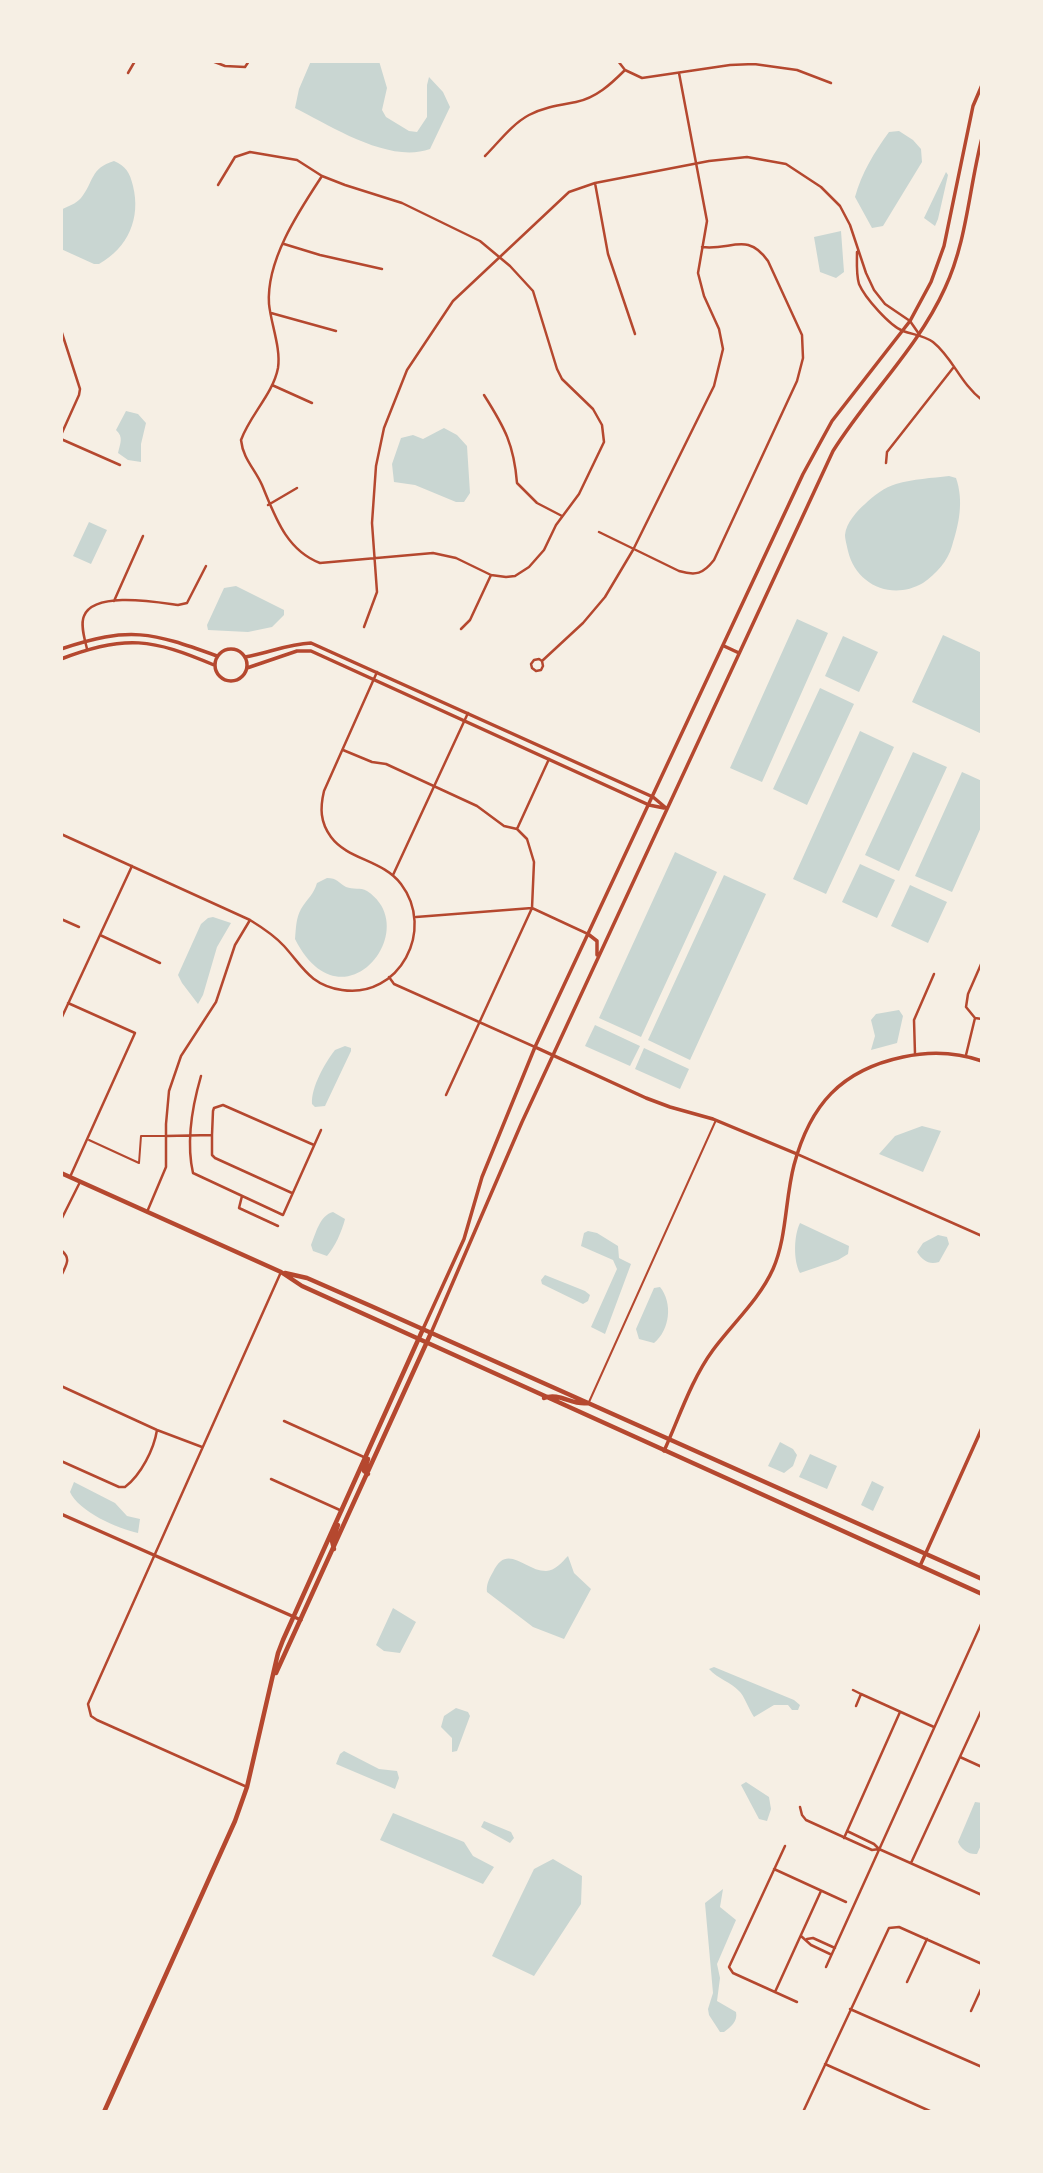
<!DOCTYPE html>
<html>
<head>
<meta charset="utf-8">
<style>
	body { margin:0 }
	#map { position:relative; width:1043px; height:2173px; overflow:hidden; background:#f6efe4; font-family:Mulish,sans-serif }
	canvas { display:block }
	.frame { position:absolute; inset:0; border:63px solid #f6efe4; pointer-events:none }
</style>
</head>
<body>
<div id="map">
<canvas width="1043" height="2173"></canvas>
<div class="frame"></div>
</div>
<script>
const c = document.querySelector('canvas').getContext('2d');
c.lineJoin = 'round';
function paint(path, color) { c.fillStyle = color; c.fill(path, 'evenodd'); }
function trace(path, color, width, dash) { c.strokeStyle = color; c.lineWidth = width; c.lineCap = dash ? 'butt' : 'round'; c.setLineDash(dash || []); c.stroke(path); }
paint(new Path2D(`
	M311 61H379L387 88 382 110 386 117 409 131 417 132 427 117V85L429 77 443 92 450 107 430 149C389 164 331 126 295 108L299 89Z
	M899 131 913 140 921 149 922 162 883 226 872 228 855 197C861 174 875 151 889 132Z
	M114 161C126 166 130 173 133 186 141 218 128 248 99 264H94L61 249V210C68 206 76 204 81 198 94 182 90 168 114 161Z
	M946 172 948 175 938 219 935 226 924 218Z
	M841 231 844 272 836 278 820 272 814 237Z
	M126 411 138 414 146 423 141 444V462L128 460 118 453C120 444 124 437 116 430Z
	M444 428 457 435 467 446 470 493 464 502H456L415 485 394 482 392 464 401 438 413 435 423 439Z
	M949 476 956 478C964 501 959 524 952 546 948 561 936 574 923 583 892 601 856 585 848 551 847 546 845 539 845 535 846 523 857 511 865 504 873 496 885 487 896 484 913 479 932 478 949 476Z
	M89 522 107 530 91 564 73 556Z
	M236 586 284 610V615L272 627 248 632 208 630 207 625 224 588Z
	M797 619 828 633 762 782 730 768Z
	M943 635 982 653V734L912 702Z
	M843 636 878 652 859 692 825 676Z
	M820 688 854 704 807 805 773 789Z
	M860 731 894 747 826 894 793 879Z
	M913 752 947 767 899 871 865 855Z
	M962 772 982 781V825L952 892 915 876Z
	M675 852 717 872 641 1037 599 1018Z
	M860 864 895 880 877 918 842 902Z
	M724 875 766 894 690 1060 648 1040Z
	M327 878C337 878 339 883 346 887 353 890 360 887 367 891 425 929 342 1032 295 939 296 928 296 918 301 909 307 899 314 894 317 883Z
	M910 885 947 902 928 943 891 926Z
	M213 917 231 923 217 947 203 995 198 1004 182 983 178 975 201 924 208 918Z
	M899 1010 903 1016 897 1043 871 1050 875 1036 871 1020 876 1014Z
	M595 1025 640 1046 630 1066 585 1046Z
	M345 1046 351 1048V1051L325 1106 315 1107 312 1104C311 1087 325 1063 335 1050Z
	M644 1048 689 1069 680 1089 635 1069Z
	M922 1126 941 1131 923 1172 879 1154 895 1136Z
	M333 1212 345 1219C342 1231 335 1247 327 1256L313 1251 311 1245C316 1233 320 1215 333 1212Z
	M800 1223 849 1246 848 1254 838 1260 800 1273C793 1260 794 1235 800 1223Z
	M588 1231 597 1233 618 1246 619 1258 631 1264 605 1334 591 1327 617 1269 613 1260 581 1246 584 1233Z
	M938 1235 947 1237 949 1244 939 1262C929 1265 923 1261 917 1252L923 1243Z
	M545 1275 585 1291 590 1295 588 1301 583 1304 542 1284 541 1280Z
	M660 1287C673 1303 670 1330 654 1343L639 1339 636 1329 654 1288Z
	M780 1442 793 1449 797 1455 793 1466 784 1473 768 1466Z
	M810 1454 837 1466 827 1489 799 1477Z
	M872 1481 884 1487 873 1511 861 1505Z
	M74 1482 115 1503 127 1516 140 1519 138 1533C118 1529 78 1511 70 1492Z
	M568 1556 574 1573 591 1589 564 1639 533 1627 487 1592C486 1585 489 1579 493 1572 507 1542 525 1571 546 1571 555 1571 562 1562 568 1556Z
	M393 1608 416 1622 400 1653 384 1651 376 1645Z
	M714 1667 794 1700 800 1705 798 1710H792L788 1705H774L754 1717C749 1710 744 1695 739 1691 731 1682 718 1679 709 1669Z
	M456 1708 468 1712 470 1716 457 1751 452 1752V1738L441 1727 444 1716Z
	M344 1751 379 1769 397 1771 399 1778 395 1789 336 1764 340 1754Z
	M746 1782 769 1797 771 1809 767 1821 759 1819 741 1785Z
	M975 1802 982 1803V1843L977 1854C969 1855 961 1849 958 1842Z
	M393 1813 464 1842 473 1856 494 1867 483 1884 380 1840Z
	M484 1821 511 1832 514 1838 510 1843 481 1827Z
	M553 1859 582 1876 581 1904 534 1976 492 1956 534 1869Z
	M723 1889 720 1907 736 1920 717 1964 720 1978 717 2001 736 2012C738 2021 731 2027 724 2032H720L709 2015 708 2009 713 1993 705 1903Z`), '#c9d6d2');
trace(new Path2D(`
	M89 1140 139 1163 141 1136H165
	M589 1402 716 1120`), '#b5482f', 2);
trace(new Path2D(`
	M212 61 225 66 245 67 249 61
	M618 61 625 70 642 78 730 65 754 64 797 70 831 83
	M128 73 135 61
	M485 156C498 143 512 124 529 115 544 107 560 105 576 102 596 98 611 84 625 70
	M595 183 608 254 635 334
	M218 185 235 157 250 152 297 160 322 176 345 185 402 203 480 241 510 266 533 291 557 369 562 379 593 409 602 425 604 442 579 494 556 525 544 550 529 567 515 576 506 577 491 575 456 558 433 553 320 563C286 550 275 516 262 485 255 469 243 459 241 440 250 415 273 394 278 368 281 348 271 324 269 304 266 260 299 211 322 176
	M284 244 320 255 382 269
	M857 252C857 262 856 274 859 284 865 298 890 326 903 331 914 335 923 335 933 342 953 358 960 383 982 400
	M271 313 336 331
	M61 330 80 389 79 395 61 435
	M272 385 312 403
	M484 395C505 428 514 445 517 483L537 503 562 516
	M61 439 120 465
	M886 463 887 452 953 368
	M268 505 297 488
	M599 532 679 571C696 576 703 574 714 560L797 381 803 358 802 335 768 261C747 231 731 251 702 247
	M114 601 143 536
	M364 627 377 592 372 523 376 466 384 428 407 370 453 301 569 192 595 183 709 161 747 157 786 164 821 187 840 206 850 225 866 273 874 290 885 304 910 321 919 334
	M461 629 470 620 491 575
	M87 649C85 640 80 625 84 616 94 591 156 602 178 605L187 603 206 566
	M542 661 539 659 534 660 531 664 532 668 536 671 541 670 543 666 542 661 583 623 605 597 633 550 714 386 723 349 719 329 704 296 698 273 707 221 679 73
	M343 750 372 762 386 764 477 806 504 826 517 829
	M61 834 250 920C263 928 274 935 284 946 303 967 310 985 342 990 399 999 436 930 401 884 383 860 348 860 331 837 320 822 320 808 324 791L377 672
	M393 875 468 713
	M416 917 532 908 588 934
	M61 919 79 927
	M100 935 160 963
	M982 962 968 994 966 1007 975 1018 982 1019
	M389 977 394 984 535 1047
	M68 1003 135 1033 70 1177
	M61 1019 132 866
	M915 1054 914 1020 934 974
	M966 1055 975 1018
	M201 1076C192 1107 186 1142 193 1173L283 1215 321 1130
	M446 1095 532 908 534 862 527 839 517 829 549 759
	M212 1135 213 1111 214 1108 223 1105 314 1145
	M166 1136 212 1135V1155L215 1158 292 1193
	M797 1154 982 1236
	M242 1196 239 1208 278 1226
	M147 1212 166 1167V1124L169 1091 181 1056 216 1002 235 945 250 920
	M61 1220 80 1182
	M61 1250C72 1259 66 1265 61 1276
	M61 1386 157 1430 202 1447
	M284 1421 366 1458
	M61 1461 119 1487H125C141 1475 154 1449 157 1430
	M271 1479 342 1511
	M853 1690 861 1694
	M856 1706 861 1694 934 1727
	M960 1757 982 1767
	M247 1787 97 1720 91 1716 88 1704 281 1272
	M800 1807 802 1815 806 1820 872 1850 879 1849
	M847 1831 874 1844 879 1849 982 1895
	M844 1838 900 1712
	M785 1846 729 1967 733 1973 797 2002
	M911 1863 982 1709
	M774 1869 846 1902
	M801 1936 811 1945 830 1954
	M807 1939 813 1938 835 1948
	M826 1967 982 1622
	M907 1982 927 1939
	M775 1992 821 1891
	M850 2009 982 2067
	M971 2011 982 1987
	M825 2064 932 2112
	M803 2112 889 1928 899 1927 982 1964`), '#b5482f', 2.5);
trace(new Path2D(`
	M724 646 739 653
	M215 665a16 16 0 1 1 32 0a16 16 0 1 1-32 0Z
	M61 649C130 626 151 632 217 656
	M245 657C269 653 287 644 311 643L653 797 666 808
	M61 659C125 634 153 639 214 665
	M247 668 297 651H311L649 805 664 808
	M588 934 597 941V955
	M535 1047 646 1098 670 1107 713 1119 797 1154
	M423 1329 464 1239 482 1177 535 1047 803 474 832 421 910 321 931 282 944 246 973 106 982 85
	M431 1333 522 1122 833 451C868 395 918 348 945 288 967 241 969 188 982 138
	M664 1451C679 1418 691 1380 713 1350 733 1323 759 1300 773 1269 787 1237 785 1199 794 1165 810 1105 841 1070 903 1057 930 1051 956 1052 982 1061
	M61 1514 301 1620
	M920 1566 982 1428`), '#b5482f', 3.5);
trace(new Path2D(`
	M368 1474 364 1471 368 1459
	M334 1549 332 1541 338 1525
	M276 1673 431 1333
	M104 2112 235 1821 247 1787 278 1653 283 1640 423 1329`), '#b5482f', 4.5);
trace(new Path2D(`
	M61 1173 281 1272 302 1286 982 1594
	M285 1273 307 1278 371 1306 982 1579
	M544 1398C560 1392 572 1406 588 1403`), '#b5482f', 4.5);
</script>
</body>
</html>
